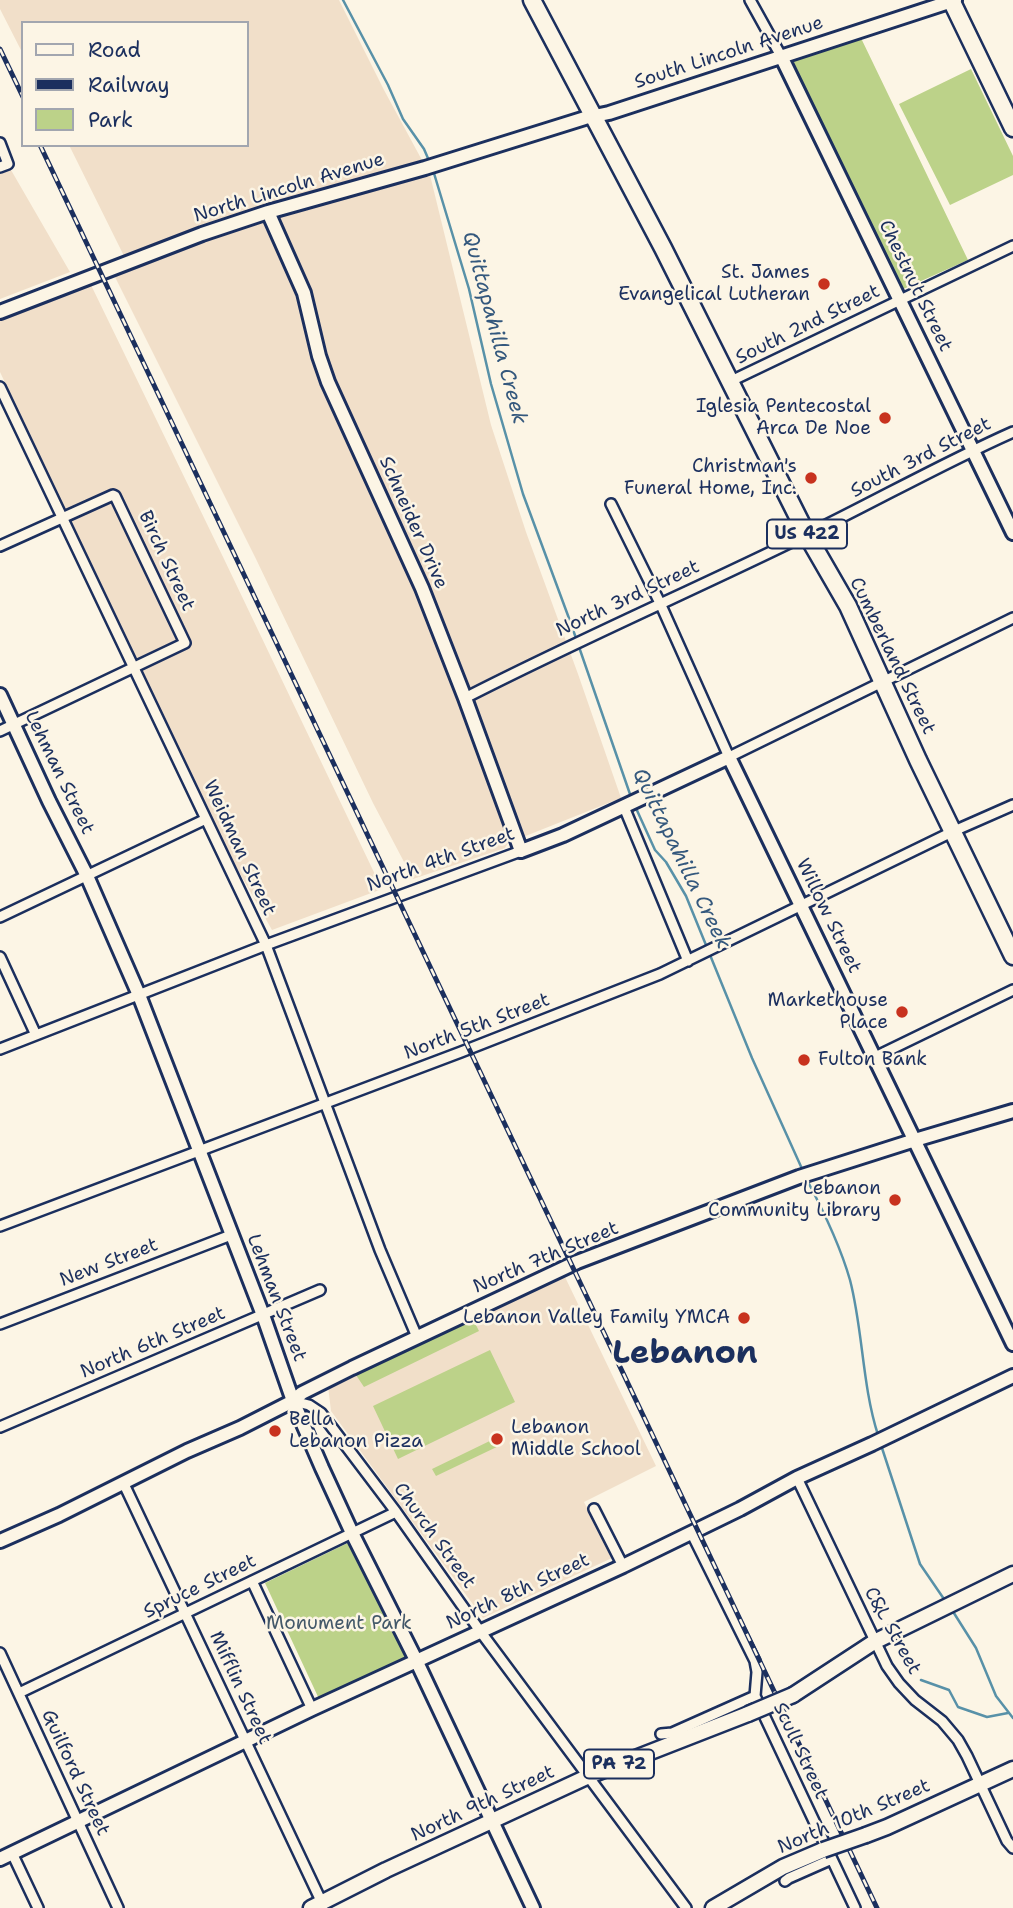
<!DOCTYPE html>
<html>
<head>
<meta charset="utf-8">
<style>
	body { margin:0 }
	#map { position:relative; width:1013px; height:1908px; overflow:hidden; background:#fcf5e5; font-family:"Shantell Sans",sans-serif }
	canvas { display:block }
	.legend { position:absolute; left:21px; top:21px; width:228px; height:126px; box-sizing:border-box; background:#fcf5e5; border:2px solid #a2a6af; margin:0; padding:9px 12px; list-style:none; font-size:21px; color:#1b2f5e }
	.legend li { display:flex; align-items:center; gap:14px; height:35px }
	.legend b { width:35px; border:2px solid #a2a6af }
</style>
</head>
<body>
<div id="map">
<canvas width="1013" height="1908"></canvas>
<ul class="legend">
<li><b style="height:9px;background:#fcf5e5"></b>Road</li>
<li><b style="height:9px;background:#1b2f5e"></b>Railway</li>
<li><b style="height:19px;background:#bcd289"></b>Park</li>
</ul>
</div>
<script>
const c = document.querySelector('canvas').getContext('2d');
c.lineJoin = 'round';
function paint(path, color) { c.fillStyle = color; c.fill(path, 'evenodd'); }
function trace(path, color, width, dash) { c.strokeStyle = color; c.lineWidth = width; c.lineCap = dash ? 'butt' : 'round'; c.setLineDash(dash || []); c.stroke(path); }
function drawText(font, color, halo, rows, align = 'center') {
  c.font = font + ' "Shantell Sans",sans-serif'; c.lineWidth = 5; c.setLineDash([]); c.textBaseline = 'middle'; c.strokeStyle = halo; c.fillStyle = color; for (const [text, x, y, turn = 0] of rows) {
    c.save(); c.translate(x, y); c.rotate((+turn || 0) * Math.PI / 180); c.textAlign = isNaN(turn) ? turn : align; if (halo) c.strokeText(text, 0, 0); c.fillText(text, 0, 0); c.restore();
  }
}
paint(new Path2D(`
	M0 0H339L384 90 430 175 491 425 526 532 578 674 621 798 508 843 505 848 413 879 373 803 256 559 108 263 124 256 69 145H247V23H23V54L0 9Z
	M11 170 70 272 0 299V174Z
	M91 285 224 559 382 889 272 930 226 849 0 372V320Z
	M565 1277 656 1466 584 1502 612 1558 483 1618 331 1411 328 1386Z`), '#f1dfc9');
paint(new Path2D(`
	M860 36 968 260 901 290 792 59Z
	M971 69 1013 156V175L950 205 899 104Z
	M473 1319 479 1331 364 1387 356 1375Z
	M490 1350 515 1402 398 1459 373 1406Z
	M500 1436 503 1444 436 1476 432 1469Z
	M354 1540 412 1658 320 1701 265 1583Z`), '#bcd289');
trace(new Path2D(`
	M343 0 388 85 403 119 424 149 430 163
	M433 170 469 289 491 384 523 494 570 621 631 797
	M635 806 655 850 666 862 686 896 752 1058 803 1171
	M807 1180C824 1212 840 1245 850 1280 863 1330 862 1385 878 1435
	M881 1445 920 1564 946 1602
	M952 1610 976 1648 996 1696 1013 1718
	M921 1680 949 1690 958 1707 987 1717 1008 1713`), '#5891a8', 2.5);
const street = new Path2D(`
	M750 0 781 56
	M0 143 8 164 0 167
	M731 381 1013 246
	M0 387 266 945 380 1250 417 1337
	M611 504 660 603 729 757 1013 618
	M0 546 113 495 115 496 185 643 0 731
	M465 698C578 640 694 590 808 534 876 501 943 463 1013 432
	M624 807 688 961
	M0 917 206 819
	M0 957 36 1035
	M0 1049 266 945 521 851
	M875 1057 1013 990
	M0 1226 461 1052 660 974 954 831 1013 805
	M0 1324 231 1235
	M293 1401 309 1405 321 1413 396 1512 480 1631 686 1908
	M0 1427 320 1290
	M797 1478 887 1666 899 1683 915 1700 942 1721 958 1740 967 1756 1007 1841 1013 1848
	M123 1482 323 1905
	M594 1509 623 1566
	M691 1532 755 1661 757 1672 755 1696 855 1908
	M252 1581 312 1709
	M0 1653 118 1908
	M19 1693 396 1512
	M661 1734 672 1733 755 1696
	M12 1853 38 1908
	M785 1881 789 1878 832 1859`);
const secondary = new Path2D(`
	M781 56 1013 533
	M268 212 304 293 319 356 328 382 422 588 465 698 521 851 563 835 729 757 1013 1344
	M0 312 202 234 268 212 425 168 585 118 609 113 955 0
	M0 695 49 801 87 876 139 995 263 1315 293 1401 322 1468 352 1533 416 1660 533 1908
	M0 1541 59 1515 187 1451 240 1428 293 1401 302 1393 352 1368 577 1262 799 1177 915 1140 1013 1111
	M0 1859 312 1709 623 1566 740 1509 797 1478 872 1444 1013 1376`);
const primary = new Path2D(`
	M793 1695 874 1642 1013 1574
	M866 1835 887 1827 1013 1769
	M311 1908 386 1870 589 1776 748 1714
	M713 1908 783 1867 823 1850`);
const highway = new Path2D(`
	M532 0 663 248 807 535 848 606 918 760 1013 956
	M951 0 1013 128`);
trace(street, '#1b2f5e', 14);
trace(secondary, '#1b2f5e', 18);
trace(primary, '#1b2f5e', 19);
trace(highway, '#1b2f5e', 21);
trace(street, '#fcf5e5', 9);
trace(secondary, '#fcf5e5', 12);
trace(primary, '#fcf5e5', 14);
trace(highway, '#fcf5e5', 16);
const rail = new Path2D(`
	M0 49 23 97
	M40 145 877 1908`);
trace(rail, '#1b2f5e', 5);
trace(rail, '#fcf5e5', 2.5, [8]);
const primaryBridge = new Path2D(`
	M748 1714 793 1695
	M823 1850 866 1835`);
trace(primaryBridge, '#1b2f5e', 19, []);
trace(primaryBridge, '#fcf5e5', 14);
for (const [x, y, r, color] of [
	[824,284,7,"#c8321e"],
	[885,418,7,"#c8321e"],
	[811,478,7,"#c8321e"],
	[902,1012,7,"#c8321e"],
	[804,1060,7,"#c8321e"],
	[895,1200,7,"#c8321e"],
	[744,1318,7,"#c8321e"],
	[275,1431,7,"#c8321e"],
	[497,1439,7,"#c8321e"]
]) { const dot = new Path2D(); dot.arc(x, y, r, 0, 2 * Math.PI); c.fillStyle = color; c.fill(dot); trace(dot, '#fcf5e5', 2.5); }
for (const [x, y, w] of [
	[807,534,80],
	[619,1764,70]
]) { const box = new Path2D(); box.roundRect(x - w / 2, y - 14.5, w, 29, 5); c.fillStyle = '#fcf5e5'; c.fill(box); trace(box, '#1b2f5e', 2); }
drawText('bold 18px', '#1b2f5e', null, [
	["US 422",807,534],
	["PA 72",619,1764]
]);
drawText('19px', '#1b2f5e', '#fcf5e5', [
	["South Lincoln Avenue",729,53,-18],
	["North Lincoln Avenue",289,188,-17],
	["Chestnut Street",915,286,64],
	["South 2nd Street",808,325,-26],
	["South 3rd Street",921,458,-27],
	["Schneider Drive",413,523,66],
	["Birch Street",166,561,65],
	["North 3rd Street",628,599,-25],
	["Cumberland Street",892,656,64],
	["Lehman Street",59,773,64],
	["Weidman Street",239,848,65],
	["North 4th Street",441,860,-20],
	["Willow Street",828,916,64],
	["North 5th Street",477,1027,-21],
	["North 7th Street",546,1258,-23],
	["New Street",109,1263,-21],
	["Lehman Street",276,1298,69],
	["North 6th Street",153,1343,-23],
	["Church Street",434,1536,54],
	["Spruce Street",200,1587,-26],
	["North 8th Street",518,1592,-25],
	["C&L Street",892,1631,61],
	["Mifflin Street",240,1688,65],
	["Scull Street",800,1751,65],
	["Guilford Street",75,1773,65],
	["North 9th Street",483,1804,-25],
	["North 10th Street",854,1817,-23]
]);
drawText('19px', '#1b2f5e', '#fcf5e5', [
	["St. James",810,273],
	["Evangelical Lutheran",810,295],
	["Iglesia Pentecostal",871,407],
	["Arca De Noe",871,429],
	["Christman's",797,467],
	["Funeral Home, Inc.",797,489],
	["Markethouse",888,1001],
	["Place",888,1023],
	["Fulton Bank",818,1060,"left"],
	["Lebanon",881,1189],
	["Community Library",881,1211],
	["Lebanon Valley Family YMCA",730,1318],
	["Bella",289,1420,"left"],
	["Lebanon Pizza",289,1442,"left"],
	["Lebanon",511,1428,"left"],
	["Middle School",511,1450,"left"]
], 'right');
drawText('19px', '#435869', '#fcf5e5', [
	["Monument Park",339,1624]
]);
drawText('italic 21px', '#34587d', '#fcf5e5', [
	["Quittapahilla Creek",494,328,75],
	["Quittapahilla Creek",681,859,64]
]);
drawText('bold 33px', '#1b2f5e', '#fcf5e5', [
	["Lebanon",685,1354]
]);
</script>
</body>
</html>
